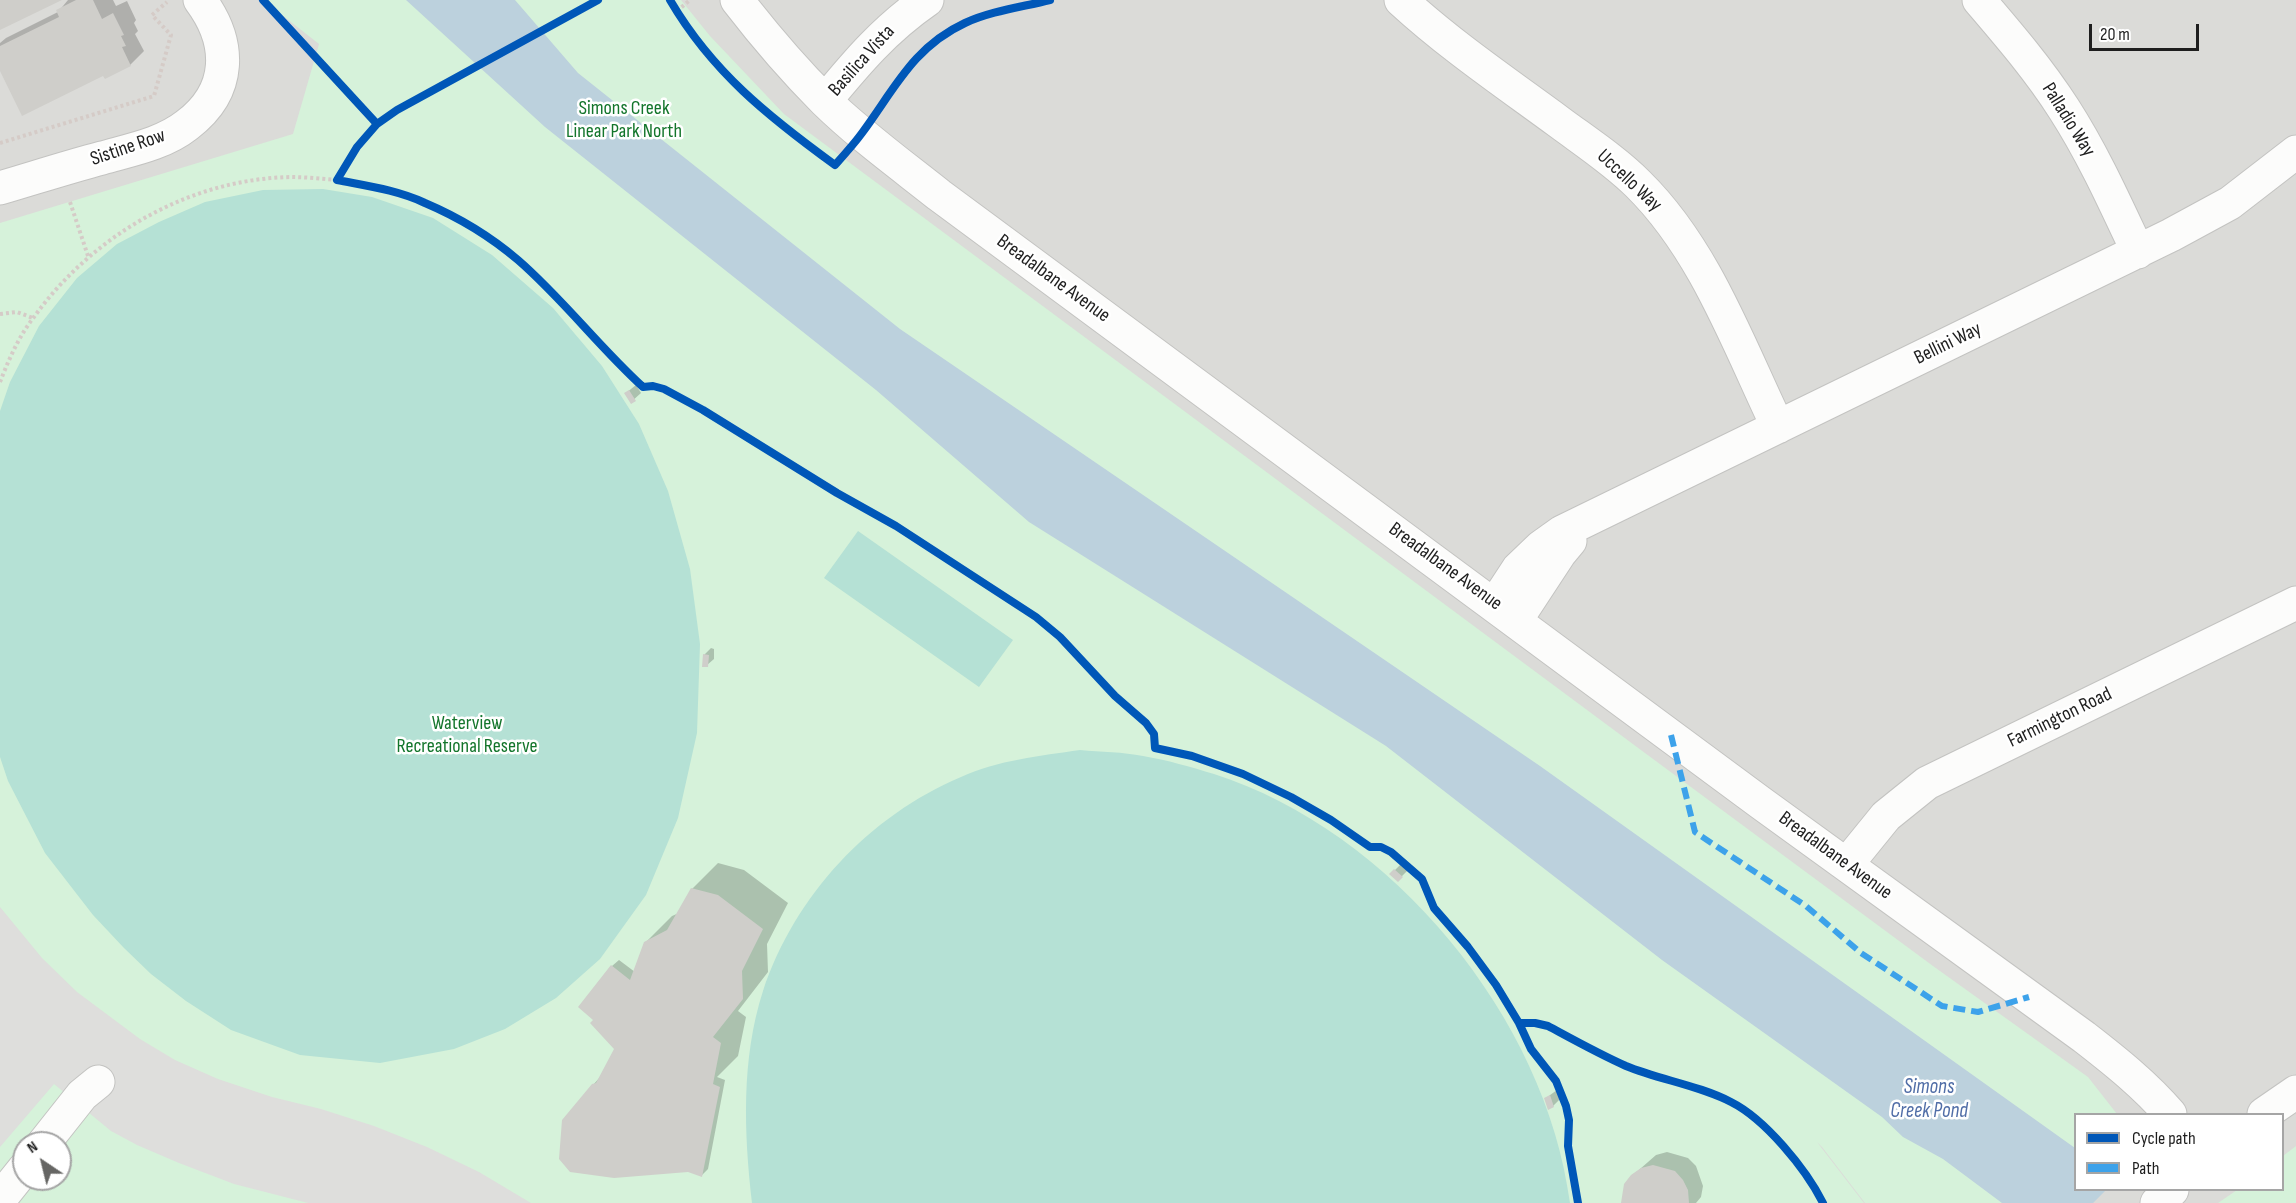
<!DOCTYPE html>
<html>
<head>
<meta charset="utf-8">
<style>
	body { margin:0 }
	#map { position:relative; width:2296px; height:1203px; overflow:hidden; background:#ecece7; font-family:"Sofia Sans Condensed",sans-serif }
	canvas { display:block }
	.legend { position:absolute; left:2074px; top:1113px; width:210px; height:78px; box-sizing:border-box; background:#fff; border:2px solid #a5a5a5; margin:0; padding:8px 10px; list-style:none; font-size:18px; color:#1e1e1e }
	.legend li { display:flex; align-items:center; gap:12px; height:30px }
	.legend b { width:30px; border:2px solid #a5a5a5 }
	.north { position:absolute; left:12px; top:1131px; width:60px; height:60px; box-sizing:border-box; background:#fff; border:2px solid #a5a5a5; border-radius:50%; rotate:325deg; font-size:16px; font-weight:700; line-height:24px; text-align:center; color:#1e1e1e }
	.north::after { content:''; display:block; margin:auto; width:21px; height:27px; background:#666664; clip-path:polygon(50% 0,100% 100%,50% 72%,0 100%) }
	.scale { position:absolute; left:2089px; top:24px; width:110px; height:27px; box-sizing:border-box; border:3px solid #1e1e1e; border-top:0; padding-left:8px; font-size:18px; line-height:21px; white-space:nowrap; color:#1e1e1e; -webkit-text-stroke:4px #fff; paint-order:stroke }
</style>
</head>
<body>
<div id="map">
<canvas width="2296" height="1203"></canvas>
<ul class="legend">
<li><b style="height:8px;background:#0057b8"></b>Cycle path</li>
<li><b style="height:8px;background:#3da2ea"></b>Path</li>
</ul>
<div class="north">N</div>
<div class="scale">20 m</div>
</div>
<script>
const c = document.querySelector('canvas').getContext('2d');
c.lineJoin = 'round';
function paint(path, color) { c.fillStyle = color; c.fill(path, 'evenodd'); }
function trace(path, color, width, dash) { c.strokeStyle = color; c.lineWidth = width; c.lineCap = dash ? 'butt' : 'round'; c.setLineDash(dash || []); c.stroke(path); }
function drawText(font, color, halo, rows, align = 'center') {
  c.font = font + ' "Sofia Sans Condensed",sans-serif'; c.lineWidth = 5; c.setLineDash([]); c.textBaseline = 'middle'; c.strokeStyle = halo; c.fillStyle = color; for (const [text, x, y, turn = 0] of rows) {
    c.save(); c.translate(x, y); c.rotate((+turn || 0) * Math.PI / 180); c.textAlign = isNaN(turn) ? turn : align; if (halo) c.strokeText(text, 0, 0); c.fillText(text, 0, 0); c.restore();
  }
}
paint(new Path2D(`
	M0 0H2296V1203H0ZM2076 1114H2282V1190H2076ZM24 1143H60V1179H24Z`), '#dbdbd8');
paint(new Path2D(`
	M263 0H681L710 36 784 114 1645 753 1933 966 2088 1077 2117 1114H2076V1190L2082 1203H1865L1822 1147 1817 1142 1864 1203H0V223L293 134 319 44ZM24 1143H60V1179H24Z
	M2296 1146V1203H2218L2237 1190H2282L2283 1156Z`), '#d6f2da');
paint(new Path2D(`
	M323 189 372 197 433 218 492 255 553 308 602 366 639 424 668 491 690 569 700 644 697 733 678 818 646 895 600 959 556 998 505 1029 454 1049 380 1063 300 1055 231 1030 186 1001 151 974 124 948 93 915 45 853 8 781 0 757V411L10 382 39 326 77 278 117 244 159 222 205 202 263 190Z
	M858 531 1013 640 979 687 824 578Z
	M1080 750C1101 752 1123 752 1143 756 1167 760 1191 767 1214 774 1392 831 1546 1018 1570 1203H752C744 1133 741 1059 763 991 795 895 869 816 961 777 998 760 1040 756 1080 750Z`), '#b5e1d5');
paint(new Path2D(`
	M0 907 42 958 77 992 140 1039 175 1060 218 1079 272 1097 321 1109 374 1126 427 1147 479 1172 531 1203H308L234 1184 179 1163 137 1145 111 1131 54 1084 0 1147Z`), '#dededc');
paint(new Path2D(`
	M406 0H515L578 73 900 329 1540 766 2075 1148 2076 1190H2106L2093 1203H2002L1943 1159 1903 1137 1882 1117 1662 960 1386 746 1029 522 876 390 545 127Z`), '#bcd1dd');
paint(new Path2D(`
	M68 0H113L116 6 127 1 136 20 134 23 138 31 135 34 144 51 130 65 104 74 0 67V43L6 38 58 12Z
	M636 385 641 393 631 402 626 393Z
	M711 648 714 649V659L707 665 704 655Z
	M718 863 744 870 788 903 767 944 768 972 738 1011 746 1017 738 1056 717 1077 725 1080 708 1169 702 1175 593 1085 602 1075 616 1049 612 966 619 960 635 972 646 942 672 916 679 913 692 889Z
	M1401 864 1408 870 1398 880 1391 874Z
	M1557 1090 1560 1099 1553 1106 1546 1098Z
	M1667 1152 1688 1158 1696 1166 1703 1186 1701 1197 1696 1203H1622L1625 1185 1632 1176 1656 1155Z`), '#0003');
paint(new Path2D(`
	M0 0H62L0 30Z
	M76 0H93L102 19 113 13 124 35 121 36 126 46 122 47 131 66 105 79 103 76 22 116 0 71V46L59 17 56 10Z
	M629 390 636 401 631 404 624 393Z
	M703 654 709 655 708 667H702Z
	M1394 869 1403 877 1398 882 1389 874Z
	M691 888 718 895 763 929 742 971 743 999 713 1037 721 1043 713 1084 720 1087 702 1177 688 1172 614 1178 570 1172 559 1159 562 1120 592 1084 596 1083 614 1049 590 1023 593 1020 578 1007 611 965 630 980 644 942 667 930Z
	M1550 1095 1554 1107 1548 1110 1544 1098Z
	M1653 1165 1675 1171 1683 1180 1688 1190 1689 1203H1621L1624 1184 1631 1175 1641 1168Z`), '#cfceca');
const minor = new Path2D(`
	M737 0C764 35 794 70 825 101 860 135 900 164 939 195L1761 803 2084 1037C2115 1061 2145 1085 2170 1114
	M1401 0C1450 45 1506 83 1559 122 1586 142 1615 161 1638 184 1705 250 1738 344 1778 427
	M1979 0C2009 35 2039 70 2064 109 2093 154 2115 203 2138 252
	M825 101C857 62 885 29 927 0
	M0 188C34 178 68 167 102 158 130 150 163 144 187 125 232 91 232 43 200 0
	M1495 604 1518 569 1541 547 1562 532 2171 235 2230 203 2296 152
	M1516 620 1560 553 1570 541
	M1847 864 1886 816 1927 783 2296 603
	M2264 1114 2296 1092
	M44 1143 82 1095 98 1082
	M0 1199 24 1169
	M2157 1203 2172 1190`);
trace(minor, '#c3c3c1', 35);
trace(new Path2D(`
	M677 11 690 0
	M0 143 154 96 171 35 152 15 167 2
	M70 202 88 256
	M0 314 17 312 33 318
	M0 382C9 359 19 336 34 317 93 235 189 179 291 177 306 177 322 179 337 180`), '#d5cbc7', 4, [3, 3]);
trace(minor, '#fcfcfb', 33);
trace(new Path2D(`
	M1671 735 1695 832 1806 906 1861 953 1942 1006 1978 1012 2029 997`), '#3da2ea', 6, [12, 6]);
trace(new Path2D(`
	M263 0 377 124 357 147 337 180C367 186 397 190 425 203 458 217 491 237 518 260 563 299 599 347 643 387L653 386 664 389 703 410 837 493 896 526 1036 617 1060 637 1115 696 1146 723 1154 734 1155 748 1192 756 1243 774 1291 797 1331 820 1370 847H1381L1391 852 1422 879 1434 908 1468 947 1496 985 1519 1023H1535L1548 1026C1574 1040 1599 1054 1626 1066 1660 1080 1698 1085 1731 1102 1765 1119 1806 1169 1823 1203
	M670 0C712 72 769 117 835 165 844 155 854 144 862 133 894 90 913 47 965 23 991 11 1022 7 1050 0
	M377 124 397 110 598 0
	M1519 1023 1531 1049 1556 1081 1566 1106 1569 1120 1568 1146 1578 1203`), '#0057b8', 8);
drawText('20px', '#1e1e1e', '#fff', [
	["Basilica Vista",862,61,-48],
	["Palladio Way",2068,120,58],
	["Sistine Row",128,148,-19],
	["Uccello Way",1629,181,43],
	["Breadalbane Avenue",1053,279,36],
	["Bellini Way",1948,344,-26],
	["Breadalbane Avenue",1445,567,36],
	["Farmington Road",2060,718,-26],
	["Breadalbane Avenue",1835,856,36]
]);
drawText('20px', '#13752b', '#fff', [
	["Simons Creek",624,109],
	["Linear Park North",624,132],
	["Waterview",467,724],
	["Recreational Reserve",467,747]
]);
drawText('italic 21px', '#516ea7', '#fff', [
	["Simons",1929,1088],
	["Creek Pond",1929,1112]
]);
</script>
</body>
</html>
